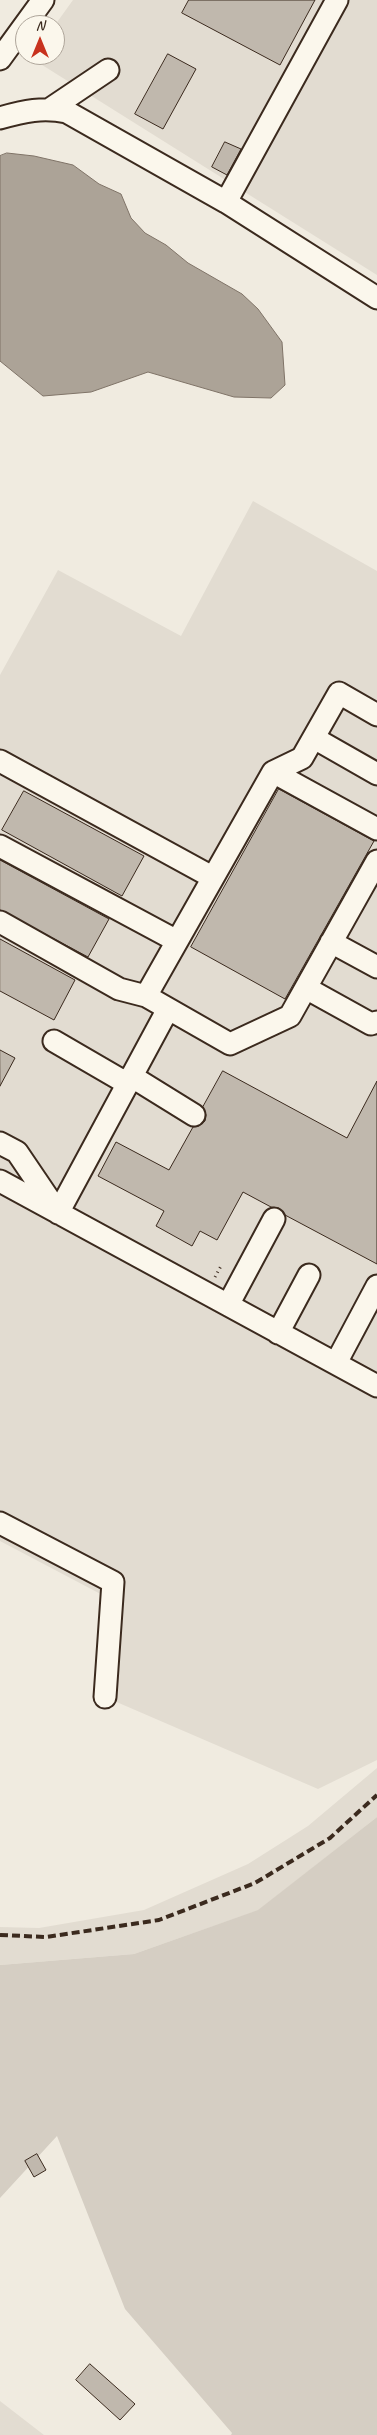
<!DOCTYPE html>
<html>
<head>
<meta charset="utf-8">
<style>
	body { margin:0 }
	#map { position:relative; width:377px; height:2435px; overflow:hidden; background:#f0ebe0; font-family:Caveat,sans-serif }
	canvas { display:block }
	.north { position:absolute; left:15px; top:15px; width:50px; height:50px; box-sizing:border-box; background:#fbf7ec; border:1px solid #aea59a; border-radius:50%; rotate:0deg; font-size:14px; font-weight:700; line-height:20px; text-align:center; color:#3b2a1e }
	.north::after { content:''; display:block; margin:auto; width:18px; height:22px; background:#c8321e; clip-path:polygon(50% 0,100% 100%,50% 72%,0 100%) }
</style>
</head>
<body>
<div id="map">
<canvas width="377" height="2435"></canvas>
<div class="north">N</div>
</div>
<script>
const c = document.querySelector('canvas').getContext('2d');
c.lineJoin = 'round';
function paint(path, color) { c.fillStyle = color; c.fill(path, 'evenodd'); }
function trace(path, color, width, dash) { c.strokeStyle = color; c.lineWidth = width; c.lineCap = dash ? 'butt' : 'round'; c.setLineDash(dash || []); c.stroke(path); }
paint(new Path2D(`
	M73 0H377V275L31 58 33 55H55V25Z
	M253 501 377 571V1760L318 1789 105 1697 112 1600 0 1541V675L58 570 181 636Z
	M377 1768V1817L259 1910 134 1954 0 1965V1927L39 1928 144 1910 248 1864 308 1826Z
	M0 2401 44 2435H0Z`), '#e2dcd1');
paint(new Path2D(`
	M377 1817V2435H231L232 2433 125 2309 57 2136 0 2198V1965L134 1954 258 1910Z`), '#d5cec3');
const water = new Path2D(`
	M7 153 34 156 73 165 99 184 121 194 131 218 145 233 166 245 188 263 242 294 258 309 282 342 285 385 271 398 234 397 148 372 91 392 43 396 0 361V156Z`);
paint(water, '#aca397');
trace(water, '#7f7367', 1);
const building = new Path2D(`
	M189 0H315L280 65 182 13Z
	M168 54 196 69 163 129 135 114Z
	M225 142 241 149 227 175 212 167Z
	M279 789 374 841 285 999 191 947Z
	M24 791 144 856 122 896 2 830Z
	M0 860 109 919 88 957 0 910Z
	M0 939 75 980 54 1020 0 991Z
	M0 1050 15 1058 0 1086Z
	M223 1071 347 1138 377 1081V1264L285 1215 279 1208 271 1207 243 1192 217 1240 200 1231 192 1246 156 1226 164 1211 98 1176 116 1142 169 1170 193 1127 199 1126 205 1121 206 1115 203 1107Z
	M37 2154 46 2170 34 2177 25 2161Z
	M90 2364 135 2404 120 2420 76 2380Z`);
paint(building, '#c0b8ad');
trace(building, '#3b2a1e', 1);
const minor = new Path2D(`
	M0 59 43 0
	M50 109 108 70
	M0 118C24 111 43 107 67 112L226 202 377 298
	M226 202 337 0
	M314 738 377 774
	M0 761 212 877
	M273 772 302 758 339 693 377 715
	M377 829 273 772 146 996 230 1044 290 1016 377 861
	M0 846 177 941
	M0 922 119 989 146 996
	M331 942 377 967
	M306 988 371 1024 377 1022
	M54 1041 128 1084
	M131 1076 194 1115
	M0 1143 17 1152 57 1211
	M0 1181 377 1386
	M58 1213 168 1009
	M228 1305 274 1219
	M278 1333 309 1275
	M336 1363 377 1286
	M0 1523 113 1582 105 1697`);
trace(minor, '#3b2a1e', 25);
trace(new Path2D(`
	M215 1277 221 1266`), '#3b2a1e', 3, [1, 4]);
trace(minor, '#fbf7ec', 21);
trace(new Path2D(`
	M0 1935 46 1937 159 1920 255 1883 330 1838 377 1795`), '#3b2a1e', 4, [8, 4]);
</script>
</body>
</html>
